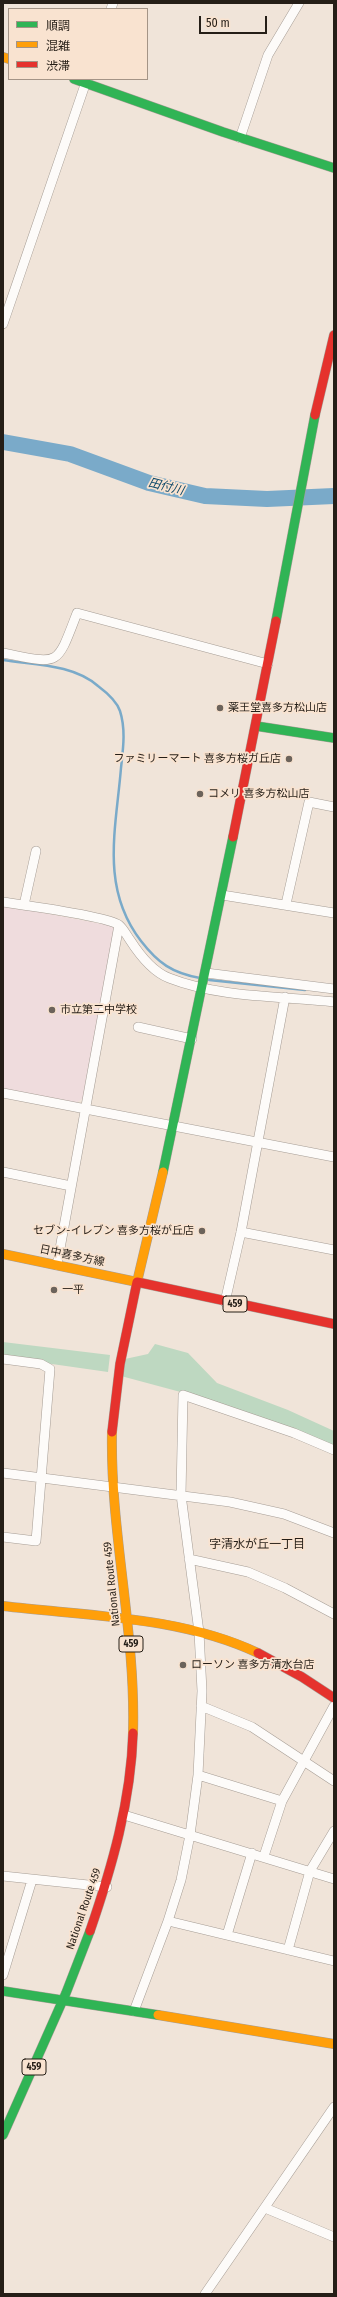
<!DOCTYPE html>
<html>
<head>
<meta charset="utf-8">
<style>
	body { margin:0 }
	#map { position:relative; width:337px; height:2297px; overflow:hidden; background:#f0e4d9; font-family:"Fira Sans Condensed","Noto Sans JP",sans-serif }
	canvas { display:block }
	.frame { position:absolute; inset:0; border:4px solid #251e17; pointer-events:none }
	.legend { position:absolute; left:8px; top:8px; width:140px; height:72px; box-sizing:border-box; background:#f9e3d0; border:1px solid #a49486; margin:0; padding:5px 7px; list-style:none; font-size:12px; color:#251e17 }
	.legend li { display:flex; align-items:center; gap:8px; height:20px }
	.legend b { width:20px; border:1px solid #a49486 }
	.scale { position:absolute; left:199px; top:16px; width:68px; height:18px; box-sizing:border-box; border:2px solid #251e17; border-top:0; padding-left:5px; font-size:12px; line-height:14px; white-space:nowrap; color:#251e17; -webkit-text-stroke:3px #f9e3d0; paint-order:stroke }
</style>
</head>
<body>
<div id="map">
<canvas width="337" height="2297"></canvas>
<div class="frame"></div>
<ul class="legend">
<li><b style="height:5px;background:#30b455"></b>順調</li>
<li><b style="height:5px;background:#ff9f0a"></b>混雑</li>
<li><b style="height:5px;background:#e5322d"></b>渋滞</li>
</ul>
<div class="scale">50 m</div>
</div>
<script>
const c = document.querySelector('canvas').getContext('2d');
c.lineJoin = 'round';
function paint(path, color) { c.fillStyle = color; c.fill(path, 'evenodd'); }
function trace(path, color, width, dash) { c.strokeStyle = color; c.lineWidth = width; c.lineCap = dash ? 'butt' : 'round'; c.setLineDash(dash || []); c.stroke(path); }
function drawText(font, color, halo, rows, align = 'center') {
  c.font = font + ' "Fira Sans Condensed","Noto Sans JP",sans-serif'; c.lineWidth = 3.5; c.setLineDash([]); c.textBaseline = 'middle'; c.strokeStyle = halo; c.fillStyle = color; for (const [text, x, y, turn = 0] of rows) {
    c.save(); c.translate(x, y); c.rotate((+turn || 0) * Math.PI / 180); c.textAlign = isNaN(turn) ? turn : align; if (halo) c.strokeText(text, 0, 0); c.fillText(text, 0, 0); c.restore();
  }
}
paint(new Path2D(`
	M3 905 112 926 116 932 85 1097 76 1103 3 1089Z`), '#efdcdd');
paint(new Path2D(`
	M3 1342 110 1355 108 1372 3 1357Z
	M155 1344 188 1353 217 1383 288 1410 334 1431V1448L214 1401 121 1376 125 1359 148 1354Z`), '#bed8c1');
trace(new Path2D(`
	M3 660C34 665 73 664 98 686 106 692 117 702 120 711 126 730 123 749 121 768 116 829 100 888 141 941 158 963 172 973 200 978
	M209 980 305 990`), '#7aaac9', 2.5);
trace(new Path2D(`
	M3 442 70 454 149 483 205 496 267 499 334 496`), '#7aaac9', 16);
const street = new Path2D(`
	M111 9 113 3
	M240 138 268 55 299 3
	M3 324 87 79
	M3 653C60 664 56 668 77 613L268 664
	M222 895 334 913
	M3 902C23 905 107 916 119 925 123 928 127 936 130 940 139 954 153 972 169 978 220 998 280 996 334 1002
	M286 904 309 802 334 807
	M24 905 36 851
	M206 973 334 989
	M138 1027 192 1039
	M3 1093 334 1157
	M3 1172 71 1186
	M241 1232 334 1250
	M57 1265 119 925
	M225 1302 241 1232 285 997
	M3 1359 41 1364 50 1369 36 1541 3 1537
	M3 1473 230 1502 284 1514 334 1533
	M189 1559 248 1572 285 1588 334 1614
	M201 1706 252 1727 334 1781
	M198 1775 282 1801 334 1706
	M124 1815 334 1879
	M264 1856 282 1801
	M3 1876 107 1887
	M168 1921 334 1961
	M227 1935 252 1853
	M288 1950 310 1871 334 1831
	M3 1975 32 1880
	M134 2011 168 1921 181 1880 190 1835 198 1775 202 1691 199 1632 181 1495 183 1395 294 1433 334 1450
	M265 2208 334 2237
	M205 2294 334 2107`);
const fast = new Path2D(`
	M74 79 223 132 334 168
	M276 621 315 415
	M256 726 334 738
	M163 1172 233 837
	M3 1991 158 2015
	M3 2135 66 1993 90 1931`);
const slow = new Path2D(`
	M3 57 9 59
	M3 1254 137 1282 163 1172
	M112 1432C110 1533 136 1632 133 1733
	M3 1606C87 1616 180 1616 258 1653
	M158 2015 334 2044`);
const jam = new Path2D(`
	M315 415 334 335
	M233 837 276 621
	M112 1432 120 1364 137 1282 334 1324
	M258 1653 302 1677 334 1698
	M90 1931C112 1867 131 1801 133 1733`);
trace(street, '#a69d95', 10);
trace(fast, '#a69d95', 10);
trace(slow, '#a69d95', 10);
trace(jam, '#a69d95', 10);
trace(street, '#fdfbf9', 9);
trace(fast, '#30b455', 9);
trace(slow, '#ff9f0a', 9);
trace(jam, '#e5322d', 9);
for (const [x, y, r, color] of [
	[220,708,4,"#6c635b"],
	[289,759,4,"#6c635b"],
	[200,794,4,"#6c635b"],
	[52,1010,4,"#6c635b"],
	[202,1231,4,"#6c635b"],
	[54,1290,4,"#6c635b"],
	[183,1665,4,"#6c635b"]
]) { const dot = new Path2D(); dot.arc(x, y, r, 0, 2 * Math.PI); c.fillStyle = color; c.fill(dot); trace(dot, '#f9e3d0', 1.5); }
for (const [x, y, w] of [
	[235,1304,24],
	[131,1644,24],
	[34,2067,24]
]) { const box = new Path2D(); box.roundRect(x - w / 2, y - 8, w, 16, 3); c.fillStyle = '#f9e3d0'; c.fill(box); trace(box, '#251e17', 1); }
drawText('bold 10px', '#251e17', null, [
	["459",235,1304],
	["459",131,1644],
	["459",34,2067]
]);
drawText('11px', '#251e17', '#f9e3d0', [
	["薬王堂喜多方松山店",228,708],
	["ファミリーマート 喜多方桜ガ丘店",281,759,"right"],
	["コメリ 喜多方松山店",208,794],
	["市立第二中学校",60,1010],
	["セブン-イレブン 喜多方桜が丘店",194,1231,"right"],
	["一平",62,1290],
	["ローソン 喜多方清水台店",191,1665]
], 'left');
drawText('11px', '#251e17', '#f9e3d0', [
	["日中喜多方線",72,1256,12],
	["National Route 459",112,1584,-96],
	["National Route 459",84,1909,-71]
]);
drawText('italic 12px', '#094668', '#f9e3d0', [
	["田付川",166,487,14]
]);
drawText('12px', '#251e17', '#f9e3d0', [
	["字清水が丘一丁目",257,1545]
]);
</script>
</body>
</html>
